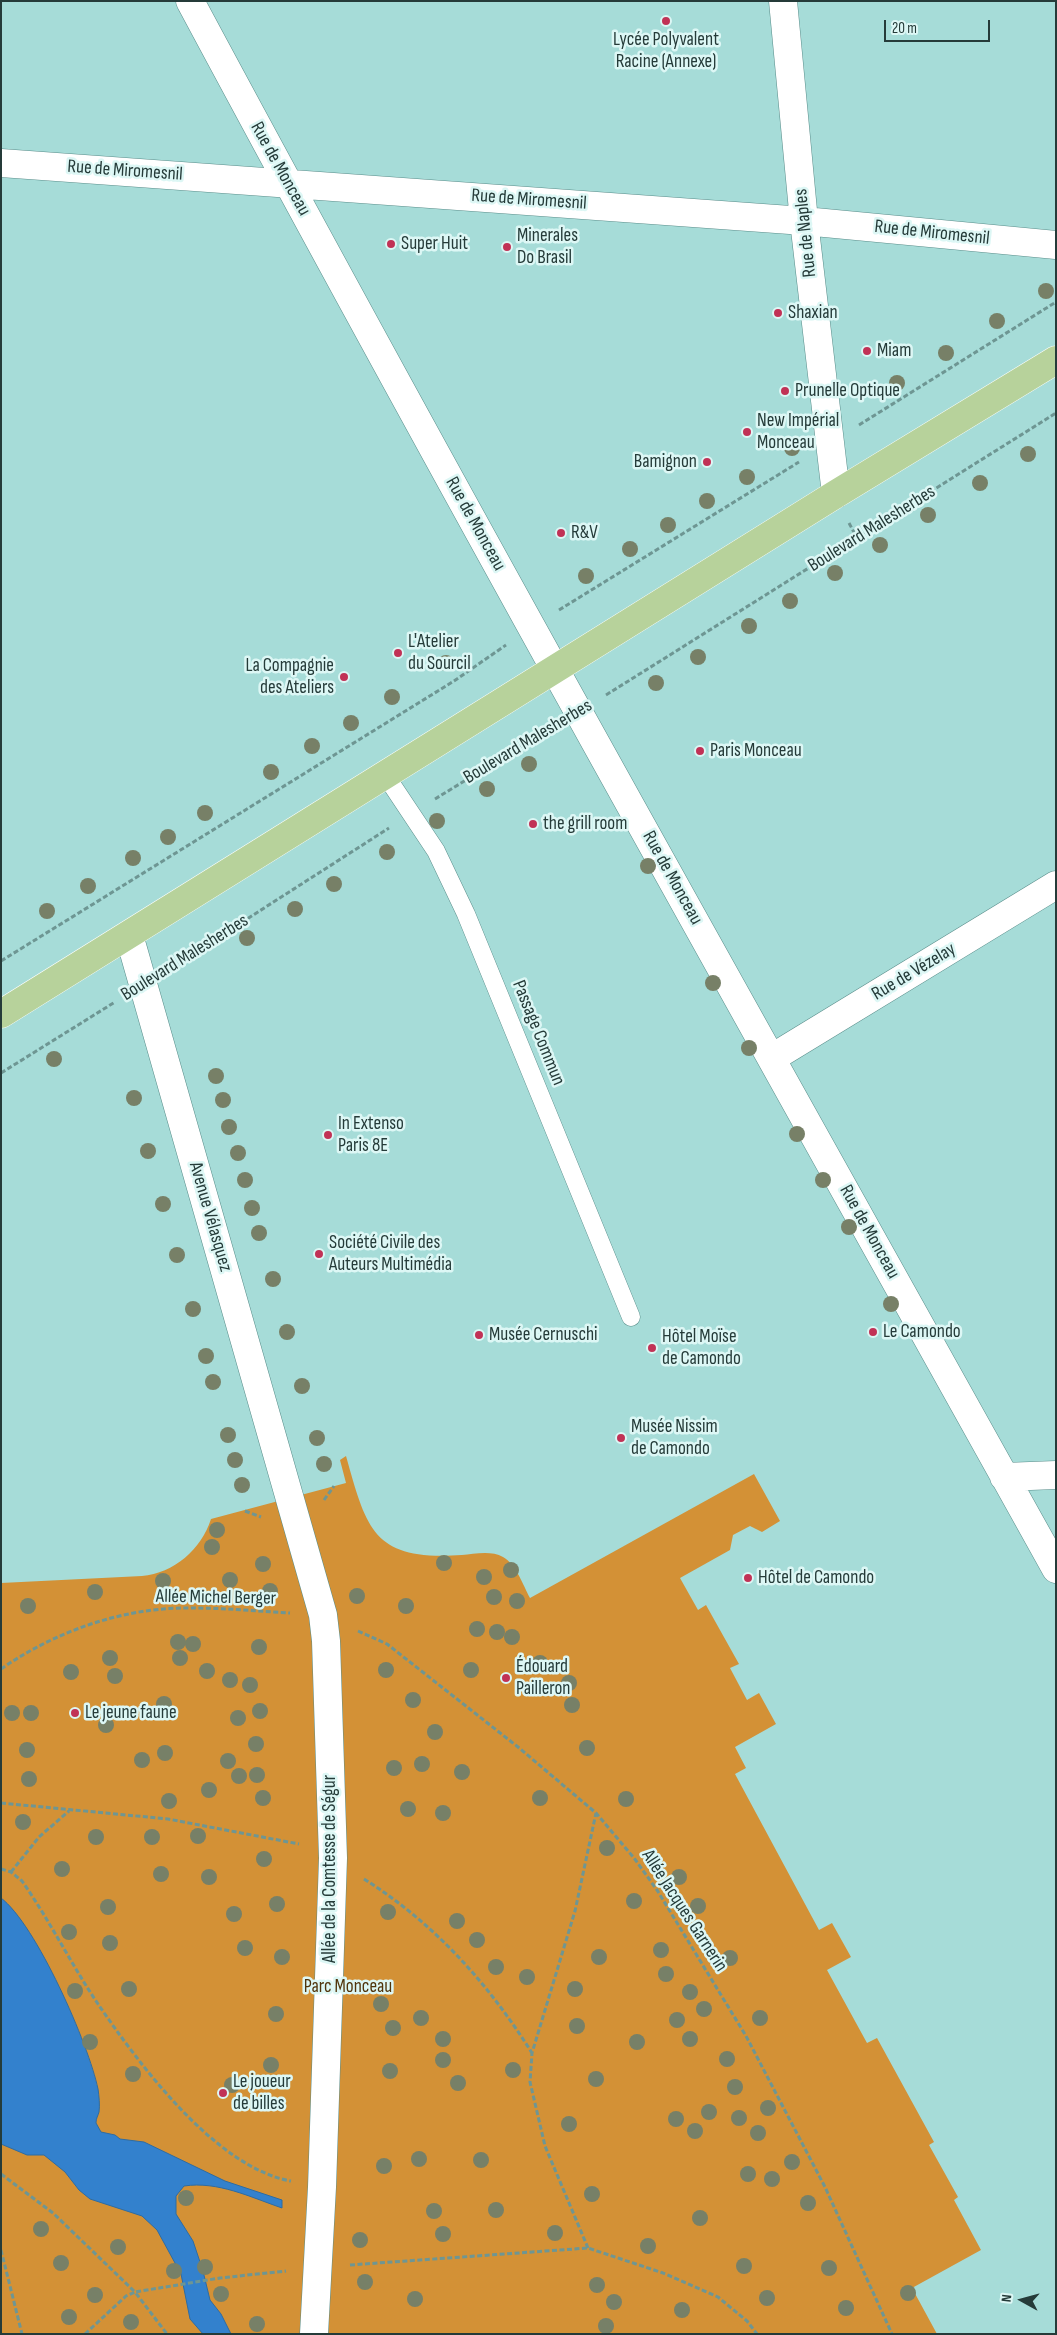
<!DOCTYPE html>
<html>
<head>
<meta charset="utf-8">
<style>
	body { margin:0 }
	#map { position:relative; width:1057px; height:2335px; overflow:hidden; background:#a6dcd8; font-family:"Sofia Sans Condensed",sans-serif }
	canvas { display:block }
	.frame { position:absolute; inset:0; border:2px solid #253b39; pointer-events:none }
	.north { position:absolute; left:997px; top:2275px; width:50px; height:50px; -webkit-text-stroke:4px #ddf7f5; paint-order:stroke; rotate:277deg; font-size:14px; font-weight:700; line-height:20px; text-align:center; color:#253b39 }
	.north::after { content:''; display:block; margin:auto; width:18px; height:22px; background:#253b39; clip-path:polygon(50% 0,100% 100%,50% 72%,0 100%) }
	.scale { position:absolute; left:884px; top:20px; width:106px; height:22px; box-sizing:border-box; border:2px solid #253b39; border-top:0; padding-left:6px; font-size:15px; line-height:18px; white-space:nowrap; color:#253b39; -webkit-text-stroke:4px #ddf7f5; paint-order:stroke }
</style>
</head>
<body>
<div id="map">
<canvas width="1057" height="2335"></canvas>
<div class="frame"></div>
<div class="north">N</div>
<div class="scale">20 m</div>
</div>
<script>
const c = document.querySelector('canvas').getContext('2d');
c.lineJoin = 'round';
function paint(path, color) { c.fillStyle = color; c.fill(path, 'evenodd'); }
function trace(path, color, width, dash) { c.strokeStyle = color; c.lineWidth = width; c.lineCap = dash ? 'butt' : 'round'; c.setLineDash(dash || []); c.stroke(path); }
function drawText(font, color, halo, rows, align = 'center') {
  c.font = font + ' "Sofia Sans Condensed",sans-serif'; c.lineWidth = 5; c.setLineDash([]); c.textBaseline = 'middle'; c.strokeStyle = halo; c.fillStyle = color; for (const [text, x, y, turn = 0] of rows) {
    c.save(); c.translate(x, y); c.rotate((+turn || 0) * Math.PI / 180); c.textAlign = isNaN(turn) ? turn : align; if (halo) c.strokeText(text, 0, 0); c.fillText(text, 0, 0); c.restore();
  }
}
paint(new Path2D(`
	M346 1456C367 1531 374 1561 462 1555 474 1554 491 1550 503 1557 516 1564 523 1585 530 1598L754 1474 780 1521 762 1532 750 1526 733 1535 730 1550 680 1578 698 1610 706 1605 739 1664 730 1668 747 1700 759 1693 776 1724 735 1747 746 1768 735 1774 819 1930 832 1923 851 1957 827 1970 867 2043 877 2038 934 2142 929 2145 958 2197 954 2200 981 2250 912 2288 937 2334H1V1583L142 1576C174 1573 201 1550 211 1519L346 1483 340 1460Z`), '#d39136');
const water = new Path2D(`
	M1 1898C36 1924 89 2045 98 2089 99 2095 100 2106 99 2112 98 2116 96 2118 96 2123L101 2132 115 2135 120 2139 144 2142 225 2181 282 2200V2208C250 2197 218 2181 184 2186L176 2196V2214L193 2241 203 2271 210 2300 221 2314 231 2334H203L190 2319 181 2274 157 2230 142 2216 90 2199 79 2190 65 2172 44 2155H27L1 2144Z`);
paint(water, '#3381cd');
trace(water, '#2f6ca1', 1);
const lane = new Path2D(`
	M386 776 436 851 466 914 631 1317`);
const street = new Path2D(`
	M190 1C472 527 766 1048 1056 1569
	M783 1 804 221 836 494
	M1 163 804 221 1056 245
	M129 935 323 1615 326 1641 333 1858 322 2187 314 2334
	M772 1058 1056 885
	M1004 1477 1056 1475`);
const primary = new Path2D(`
	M1 1014 836 494 1056 360`);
trace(lane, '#598d8a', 19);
trace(street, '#598d8a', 29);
trace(primary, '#fff', 29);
trace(new Path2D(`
	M859 425 1056 302
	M849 523 857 538
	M559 610 799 462
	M606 695 1056 413
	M435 799 551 728
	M1 961 454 681 506 645
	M172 967 389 828
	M1 1073 115 1002
	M324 1500 334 1486
	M245 1511 261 1517
	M358 1631 387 1644 518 1747 596 1813 634 1858 657 1890 746 2036 825 2187 892 2334
	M1 1669C56 1631 124 1607 191 1608 224 1608 257 1611 290 1613
	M1 1803 168 1819 299 1844
	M1 1869 11 1872 22 1881C50 1921 71 1964 98 2004 139 2064 216 2168 291 2181
	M11 1872 39 1837 69 1811
	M364 1879C434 1923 488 1983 532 2053
	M1 2174 53 2213 135 2292 220 2278 286 2271
	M588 2248 545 2146 530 2082 532 2053 575 1911 596 1813
	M1 2250 22 2334
	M350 2265 588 2248 663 2273 718 2297 747 2321 757 2334
	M85 2334 126 2296 135 2292 167 2334`), '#6e9693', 3, [5, 2.5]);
trace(lane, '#fff', 18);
trace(street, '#fff', 28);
trace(primary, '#b7d29b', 28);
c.fillStyle = '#778067';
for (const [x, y] of [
	[1046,291],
	[997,321],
	[946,353],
	[897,383],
	[792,448],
	[1028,454],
	[747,477],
	[980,483],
	[707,501],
	[928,515],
	[668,525],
	[880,545],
	[630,549],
	[835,573],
	[586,576],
	[790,601],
	[749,626],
	[698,657],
	[446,663],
	[656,683],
	[392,697],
	[351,723],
	[312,746],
	[529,764],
	[271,772],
	[487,789],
	[205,813],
	[437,821],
	[168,837],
	[387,852],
	[133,858],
	[648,866],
	[334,884],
	[88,886],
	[295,909],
	[47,911],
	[247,938],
	[713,983],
	[749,1048],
	[54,1059],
	[216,1076],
	[134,1098],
	[223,1100],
	[229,1127],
	[797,1134],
	[148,1151],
	[238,1153],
	[245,1180],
	[823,1180],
	[163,1204],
	[252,1208],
	[849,1227],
	[259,1233],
	[177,1255],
	[273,1279],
	[891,1304],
	[193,1309],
	[287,1332],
	[206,1356],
	[213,1382],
	[302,1386],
	[228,1435],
	[317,1438],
	[235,1460],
	[324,1464],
	[242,1485],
	[217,1530],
	[212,1547],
	[444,1563],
	[263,1564],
	[511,1570],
	[484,1577],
	[230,1580],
	[163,1581],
	[270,1591],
	[95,1592],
	[357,1596],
	[494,1597],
	[517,1601],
	[28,1606],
	[406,1606],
	[477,1629],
	[497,1632],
	[512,1637],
	[178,1642],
	[193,1644],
	[259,1647],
	[110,1658],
	[180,1658],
	[540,1663],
	[386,1670],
	[471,1670],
	[207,1671],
	[71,1672],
	[115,1676],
	[230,1680],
	[569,1683],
	[250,1685],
	[413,1700],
	[164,1704],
	[572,1705],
	[260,1711],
	[12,1713],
	[31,1713],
	[238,1718],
	[106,1725],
	[435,1732],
	[256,1744],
	[587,1748],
	[27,1750],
	[165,1753],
	[142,1760],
	[228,1761],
	[422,1764],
	[394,1768],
	[462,1772],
	[257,1775],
	[239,1776],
	[29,1779],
	[209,1790],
	[263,1798],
	[540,1798],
	[626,1799],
	[169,1801],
	[408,1809],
	[443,1813],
	[23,1822],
	[198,1836],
	[96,1837],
	[152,1837],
	[607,1848],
	[264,1859],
	[62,1869],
	[161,1874],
	[209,1877],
	[679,1877],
	[634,1901],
	[277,1904],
	[698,1906],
	[108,1907],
	[388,1912],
	[234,1914],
	[457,1921],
	[69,1932],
	[477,1940],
	[110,1943],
	[245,1948],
	[661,1950],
	[282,1957],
	[599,1957],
	[730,1958],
	[496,1967],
	[666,1974],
	[527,1977],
	[129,1989],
	[575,1989],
	[75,1991],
	[690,1992],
	[381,2004],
	[704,2009],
	[276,2014],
	[421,2018],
	[760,2018],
	[677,2020],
	[577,2026],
	[393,2028],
	[443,2039],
	[690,2039],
	[90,2042],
	[637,2042],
	[727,2059],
	[443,2060],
	[271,2065],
	[513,2070],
	[390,2071],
	[133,2074],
	[596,2079],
	[458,2083],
	[232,2085],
	[735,2087],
	[768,2108],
	[709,2112],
	[739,2118],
	[676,2119],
	[569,2124],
	[695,2131],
	[758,2133],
	[419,2159],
	[481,2160],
	[792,2162],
	[384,2166],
	[748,2174],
	[772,2179],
	[592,2194],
	[186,2198],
	[808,2203],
	[496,2210],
	[434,2211],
	[700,2218],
	[41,2229],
	[555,2233],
	[443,2234],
	[360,2240],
	[648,2246],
	[118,2247],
	[61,2263],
	[744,2266],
	[205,2267],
	[829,2268],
	[174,2271],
	[365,2282],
	[597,2285],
	[908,2293],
	[221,2294],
	[95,2295],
	[767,2298],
	[415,2299],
	[614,2302],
	[846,2308],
	[682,2310],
	[69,2317],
	[131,2322],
	[257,2324],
	[606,2326]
]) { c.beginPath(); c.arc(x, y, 8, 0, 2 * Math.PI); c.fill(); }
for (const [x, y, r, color] of [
	[666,21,5,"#c13256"],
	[391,244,5,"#c13256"],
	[507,247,5,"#c13256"],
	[778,313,5,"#c13256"],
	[867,351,5,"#c13256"],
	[785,391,5,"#c13256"],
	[747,432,5,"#c13256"],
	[707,462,5,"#c13256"],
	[561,533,5,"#c13256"],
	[398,653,5,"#c13256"],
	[344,677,5,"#c13256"],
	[700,751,5,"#c13256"],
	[533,824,5,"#c13256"],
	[328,1135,5,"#c13256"],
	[319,1254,5,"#c13256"],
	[873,1332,5,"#c13256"],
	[479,1335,5,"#c13256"],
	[652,1348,5,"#c13256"],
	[621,1438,5,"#c13256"],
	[748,1578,5,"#c13256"],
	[506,1678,5,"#c13256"],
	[75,1713,5,"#c13256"],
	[223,2093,5,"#c13256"]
]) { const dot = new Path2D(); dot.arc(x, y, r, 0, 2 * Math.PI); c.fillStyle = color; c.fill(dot); trace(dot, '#ddf7f5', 2); }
drawText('19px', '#253b39', '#ddf7f5', [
	["Lycée Polyvalent",666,40,"center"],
	["Racine (Annexe)",666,62,"center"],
	["Minerales",517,236],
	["Do Brasil",517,258],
	["Super Huit",401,244],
	["Shaxian",788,313],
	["Miam",877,351],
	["Prunelle Optique",795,391],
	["New Impérial",757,421],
	["Monceau",757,443],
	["Bamignon",697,462,"right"],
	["R&V",571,533],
	["L'Atelier",408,642],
	["du Sourcil",408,664],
	["La Compagnie",334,666,"right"],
	["des Ateliers",334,688,"right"],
	["Paris Monceau",710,751],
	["the grill room",543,824],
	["In Extenso",338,1124],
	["Paris 8E",338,1146],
	["Société Civile des",329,1243],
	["Auteurs Multimédia",329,1265],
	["Le Camondo",883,1332],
	["Musée Cernuschi",489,1335],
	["Hôtel Moïse",662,1337],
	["de Camondo",662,1359],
	["Musée Nissim",631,1427],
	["de Camondo",631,1449],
	["Hôtel de Camondo",758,1578],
	["Édouard",516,1667],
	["Pailleron",516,1689],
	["Le jeune faune",85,1713],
	["Le joueur",233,2082],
	["de billes",233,2104]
], 'left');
drawText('19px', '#253b39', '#ddf7f5', [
	["Rue de Monceau",280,169,61],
	["Rue de Miromesnil",125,171,4],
	["Rue de Miromesnil",529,200,4],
	["Rue de Naples",806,233,-96],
	["Rue de Miromesnil",932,233,6],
	["Rue de Monceau",475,524,61],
	["Boulevard Malesherbes",872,529,-32],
	["Boulevard Malesherbes",528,742,-31],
	["Rue de Monceau",672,878,61],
	["Boulevard Malesherbes",185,958,-32],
	["Rue de Vézelay",914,972,-31],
	["Passage Commun",538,1033,68],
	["Avenue Vélasquez",210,1217,74],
	["Rue de Monceau",869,1232,61],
	["Allée Michel Berger",216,1598,1],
	["Allée de la Comtesse de Ségur",330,1869,-90],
	["Allée Jacques Garnerin",684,1911,57]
]);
drawText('19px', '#50340b', '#ddf7f5', [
	["Parc Monceau",348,1987]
]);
</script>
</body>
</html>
